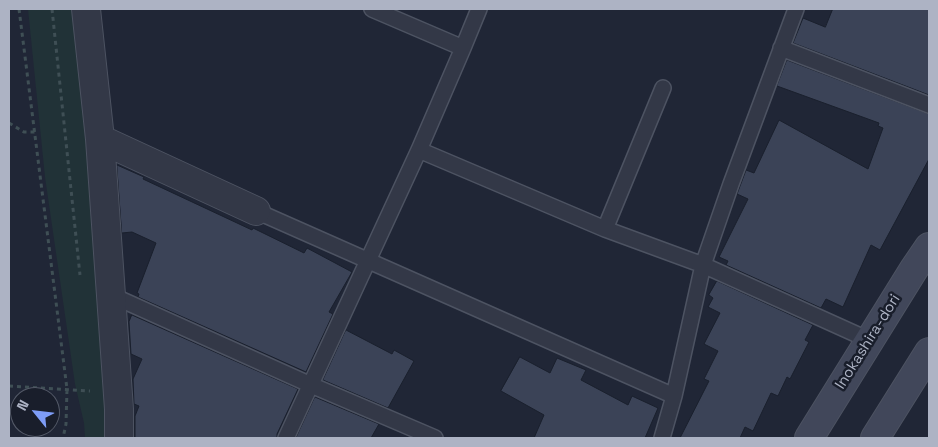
<!DOCTYPE html>
<html>
<head>
<meta charset="utf-8">
<style>
	body { margin:0 }
	#map { position:relative; width:938px; height:447px; overflow:hidden; background:#202636; font-family:"Space Grotesk",sans-serif }
	canvas { display:block }
	.frame { position:absolute; inset:0; border:10px solid #adb3c4; pointer-events:none }
	.north { position:absolute; left:10px; top:387px; width:50px; height:50px; box-sizing:border-box; background:#191e2b; border:1px solid #545a68; border-radius:50%; rotate:299deg; font-size:14px; font-weight:700; line-height:20px; text-align:center; color:#adb3c4 }
	.north::after { content:''; display:block; margin:auto; width:18px; height:22px; background:#7e9df7; clip-path:polygon(50% 0,100% 100%,50% 72%,0 100%) }
</style>
</head>
<body>
<div id="map">
<canvas width="938" height="447"></canvas>
<div class="frame"></div>
<div class="north">N</div>
</div>
<script>
const c = document.querySelector('canvas').getContext('2d');
c.lineJoin = 'round';
function paint(path, color) { c.fillStyle = color; c.fill(path, 'evenodd'); }
function trace(path, color, width, dash) { c.strokeStyle = color; c.lineWidth = width; c.lineCap = dash ? 'butt' : 'round'; c.setLineDash(dash || []); c.stroke(path); }
function drawText(font, color, halo, rows, align = 'center') {
  c.font = font + ' "Space Grotesk",sans-serif'; c.lineWidth = 5; c.setLineDash([]); c.textBaseline = 'middle'; c.strokeStyle = halo; c.fillStyle = color; for (const [text, x, y, turn = 0] of rows) {
    c.save(); c.translate(x, y); c.rotate((+turn || 0) * Math.PI / 180); c.textAlign = isNaN(turn) ? turn : align; if (halo) c.strokeText(text, 0, 0); c.fillText(text, 0, 0); c.restore();
  }
}
paint(new Path2D(`
	M28 9H79L108 438H85L84 423 75 384 45 177Z`), '#213237');
const building = new Path2D(`
	M833 9H929V95L793 43 803 18 825 27Z
	M787 60 929 114V159L880 250 871 245 843 307 826 299 821 308 726 265 728 261 719 257 748 199 737 194 746 170 754 173 779 120 868 169 883 128 878 126 879 123 777 86Z
	M117 165 144 177 143 179 252 230 253 228 304 253 307 248 352 272 329 312 333 314 306 372 138 297 139 294 137 293 156 243 132 232 122 233Z
	M717 281 813 325 805 340 809 342 790 379 787 377 778 396 771 393 753 431 745 427 740 438H680L709 381 704 379 718 351 704 344 720 313 708 307 713 298 709 295Z
	M132 315 298 389 277 434V438H135V416L139 406 134 404 133 379 142 359 131 354 129 322Z
	M346 330 392 354 394 350 414 361 388 408 323 380Z
	M520 357 550 373 557 358 586 370 581 380 628 405 632 396 658 408 645 438H534L544 415 501 391Z
	M315 397 379 424 371 438H296Z`);
paint(building, '#3b4357');
trace(building, '#1a202d', 1);
const lane = new Path2D(`
	M372 9 463 48
	M781 48 929 105
	M419 150 605 229 703 265 869 340
	M256 211 674 396
	M605 229 663 88
	M111 295 311 385 435 438
	M286 438 419 150 463 48 479 9
	M662 438 674 396 703 265 731 184 796 9`);
const street = new Path2D(`
	M86 9 100 139 119 409V438
	M100 139 256 211`);
const secondary = new Path2D(`
	M809 438 914 269 929 247
	M875 438 929 352`);
trace(lane, '#4d5362', 18);
trace(street, '#4d5362', 30);
trace(secondary, '#4d5362', 30);
trace(new Path2D(`
	M19 9 67 389 66 424 63 438
	M52 9 80 275
	M9 123 24 132H35
	M9 386 90 391`), '#3f4f55', 3, [4, 4]);
trace(lane, '#333847', 15);
trace(street, '#333847', 28);
trace(secondary, '#41475a', 28);
drawText('15px', '#adb3c4', '#191e2b', [
	["Inokashira-dori",868,342,-58]
]);
</script>
</body>
</html>
